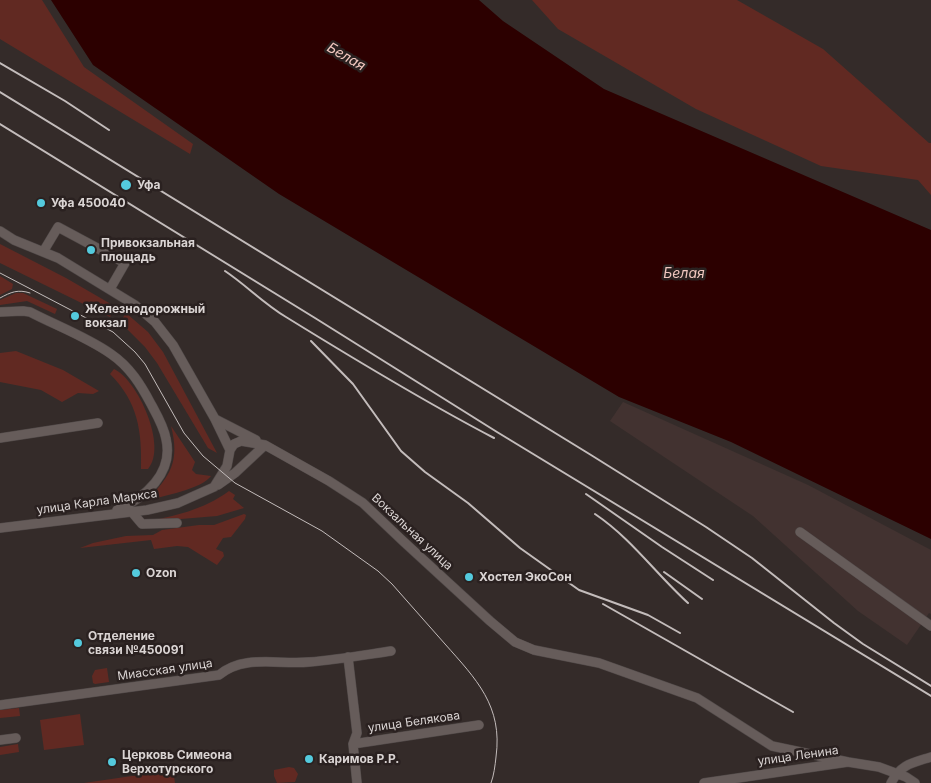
<!DOCTYPE html>
<html>
<head>
<meta charset="utf-8">
<style>
	body { margin:0 }
	canvas { display:block; background:#342b29 }
</style>
</head>
<body>
<canvas width="931" height="783"></canvas>
<script>
const c = document.querySelector('canvas').getContext('2d');
c.lineJoin = 'round';
function paint(path, color) { c.fillStyle = color; c.fill(path, 'evenodd'); }
function trace(path, color, width, dash) { c.strokeStyle = color; c.lineWidth = width; c.lineCap = dash ? 'butt' : 'round'; c.setLineDash(dash || []); c.stroke(path); }
function drawText(font, color, halo, rows, align = 'center') {
  c.font = font + ' Inter,sans-serif'; c.lineWidth = 5; c.setLineDash([]); c.textBaseline = 'middle'; c.strokeStyle = halo; c.fillStyle = color; for (const [text, x, y, turn = 0] of rows) {
    c.save(); c.translate(x, y); c.rotate((+turn || 0) * Math.PI / 180); c.textAlign = isNaN(turn) ? turn : align; if (halo) c.strokeText(text, 0, 0); c.fillText(text, 0, 0); c.restore();
  }
}
paint(new Path2D(`
	M623 402 808 485 931 550V614L929 613 907 645 858 611 753 516 610 421Z`), '#423230');
paint(new Path2D(`
	M0 0H42L84 67 193 144 190 154 0 39Z
	M532 0H737L823 49 929 143H931V195L918 180 821 166 696 109 558 29Z
	M0 244 66 278 116 307 110 317 0 263Z
	M0 276 13 284 12 289 0 295Z
	M16 293H23L57 309 55 314 27 301 0 305V300Z
	M126 313 148 332 163 352 217 453 208 448 157 363 145 347 120 322Z
	M16 351 63 370 99 391 93 394 78 393 62 402 41 390 0 382V353Z
	M114 369C138 380 168 447 148 469H141C142 431 138 402 110 374Z
	M171 426 195 462 192 470 196 474 211 476C202 489 162 496 146 501 171 476 180 461 171 426Z
	M229 491 235 495 233 499 244 508 217 516 144 522C175 516 203 510 229 491Z
	M244 514 246 515 245 519 231 537 223 538 216 549 223 552 224 556 217 565 188 547 177 546 154 549 151 540 80 548 93 543 126 536 153 535 162 530 199 525H214Z
	M107 668 109 682 95 684 93 683 92 676 95 670Z
	M19 708 20 716 0 718V710Z
	M80 714 84 745 44 750 40 720Z
	M18 744 19 752 0 755V747Z
	M289 767 294 768 298 774 295 782 277 783 274 776V770Z
	M173 770 175 783H84Z`), '#612922');
paint(new Path2D(`
	M51 0H479L503 21 604 89 931 230V539L731 442 619 397 279 194 93 65Z`), '#2c0000');
const minor = new Path2D(`
	M0 231 14 240 58 258 135 305 155 322 173 345 215 419 230 450 227 466 214 487 178 503 147 510 0 528
	M43 252 58 227 125 263 110 289
	M0 312 23 311 30 312C57 326 87 337 111 354 130 367 141 385 151 404 157 415 164 427 166 439 174 473 145 498 117 510
	M215 419 256 440
	M0 438 98 423
	M230 450 234 444 241 441 265 445 329 481 363 503 403 541 490 621 515 642 534 650 599 663 697 698 772 746 848 762
	M218 485 235 473 265 445
	M131 511 142 524 177 523
	M800 532 931 626
	M348 657 357 733 353 744 357 783
	M0 705 219 675C244 654 279 665 309 662 336 660 364 655 391 651
	M0 740 16 738
	M353 744 479 725
	M704 783 848 762 879 767 906 777 915 783
	M891 783C901 764 912 763 931 757`);
trace(minor, '#504948', 10);
trace(minor, '#665c5a', 9);
trace(new Path2D(`
	M0 273 113 332 135 352 145 364 184 433 203 456 235 483 322 531 378 571 392 584C410 604 427 624 445 644 476 679 503 706 496 757 495 766 494 775 491 783
	M0 298C11 292 18 289 30 293`), '#c3bcbb', 1);
trace(new Path2D(`
	M0 63 65 101 109 130
	M0 92 591 455 706 527 752 558 834 623 863 644 931 686
	M0 124 315 318 497 432 931 696
	M225 271C246 285 264 304 286 317 354 359 423 401 494 438
	M311 341 353 384 401 451 425 472 468 503 520 548 579 590 648 615 680 633
	M586 494 662 547 713 580
	M595 514C632 539 655 573 688 603
	M664 572 702 599
	M603 604 793 712`), '#c3bcbb', 2);
for (const [x, y, r, color] of [
	[126,185,6,"#54cadd"],
	[41,203,5,"#54cadd"],
	[91,250,5,"#54cadd"],
	[75,316,5,"#54cadd"],
	[136,573,5,"#54cadd"],
	[469,577,5,"#54cadd"],
	[78,643,5,"#54cadd"],
	[309,759,5,"#54cadd"],
	[112,762,5,"#54cadd"]
]) { const dot = new Path2D(); dot.arc(x, y, r, 0, 2 * Math.PI); c.fillStyle = color; c.fill(dot); trace(dot, '#2a2120', 2); }
drawText('bold 12px', '#dad4d3', '#2a2120', [
	["Уфа",137,185],
	["Уфа 450040",51,203],
	["Привокзальная",101,243],
	["площадь",101,257],
	["Железнодорожный",85,309],
	["вокзал",85,323],
	["Ozon",146,573],
	["Хостел ЭкоСон",479,577],
	["Отделение",88,636],
	["связи №450091",88,650],
	["Церковь Симеона",122,755],
	["Верхотурского",122,769],
	["Каримов Р.Р.",319,759]
], 'left');
drawText('12px', '#dad4d3', '#2a2120', [
	["улица Карла Маркса",97,502,-8],
	["Вокзальная улица",412,532,43],
	["Миасская улица",165,670,-8],
	["улица Белякова",414,722,-8],
	["улица Ленина",798,756,-8]
]);
drawText('italic 14px', '#f1c7bf', '#2a2120', [
	["Белая",346,57,30],
	["Белая",684,274]
]);
</script>
</body>
</html>
